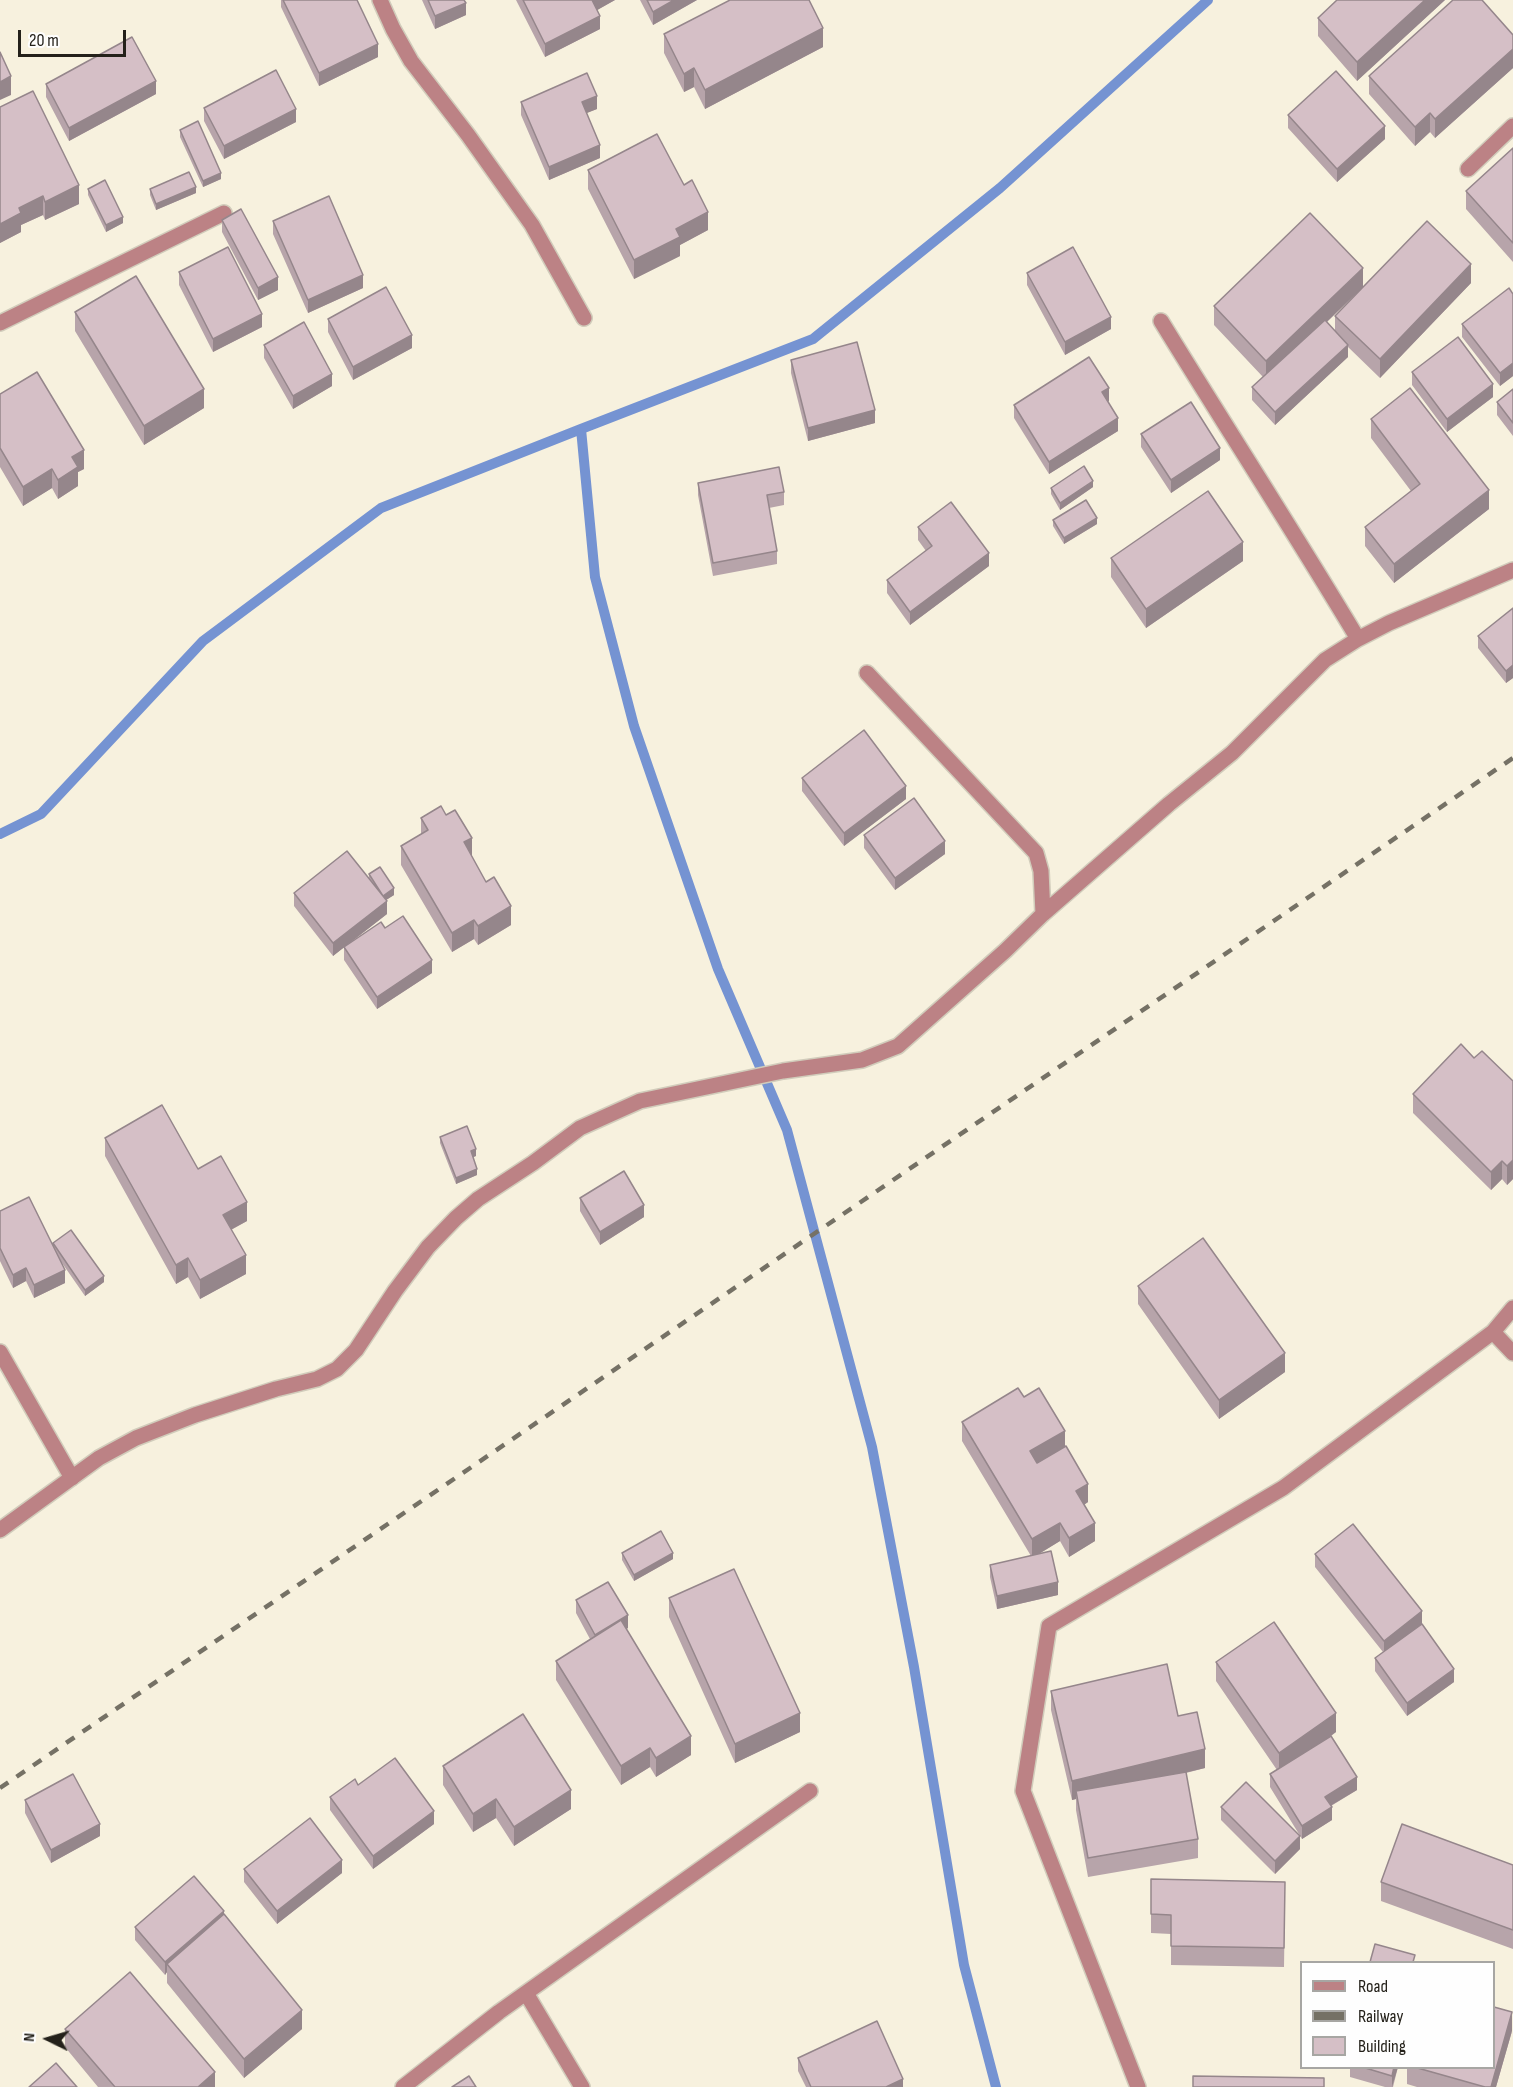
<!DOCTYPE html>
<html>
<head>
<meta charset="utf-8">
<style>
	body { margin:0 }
	#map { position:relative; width:1513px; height:2087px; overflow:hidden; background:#f7f1de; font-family:"Sofia Sans Condensed",sans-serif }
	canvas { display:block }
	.legend { position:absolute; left:1300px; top:1961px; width:195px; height:108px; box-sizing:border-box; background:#fefefe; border:2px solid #a7a6a3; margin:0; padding:8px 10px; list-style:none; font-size:18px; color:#24211a }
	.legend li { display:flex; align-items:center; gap:12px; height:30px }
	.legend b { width:30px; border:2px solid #a7a6a3 }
	.north { position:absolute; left:18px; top:2009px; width:60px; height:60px; -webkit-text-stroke:4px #fefefe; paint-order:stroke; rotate:275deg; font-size:16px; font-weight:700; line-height:24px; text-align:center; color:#24211a }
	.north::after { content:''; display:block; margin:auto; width:21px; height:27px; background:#24211a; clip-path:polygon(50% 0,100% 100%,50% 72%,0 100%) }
	.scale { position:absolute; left:18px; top:30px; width:108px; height:27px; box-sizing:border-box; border:3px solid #24211a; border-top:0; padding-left:8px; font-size:18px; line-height:21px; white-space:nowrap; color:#24211a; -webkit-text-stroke:4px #fefefe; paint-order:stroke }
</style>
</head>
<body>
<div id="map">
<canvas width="1513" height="2087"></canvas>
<ul class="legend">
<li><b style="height:8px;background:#bc8285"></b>Road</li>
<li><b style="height:8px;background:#757165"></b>Railway</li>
<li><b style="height:16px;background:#d5bfc6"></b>Building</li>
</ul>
<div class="north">N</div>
<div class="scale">20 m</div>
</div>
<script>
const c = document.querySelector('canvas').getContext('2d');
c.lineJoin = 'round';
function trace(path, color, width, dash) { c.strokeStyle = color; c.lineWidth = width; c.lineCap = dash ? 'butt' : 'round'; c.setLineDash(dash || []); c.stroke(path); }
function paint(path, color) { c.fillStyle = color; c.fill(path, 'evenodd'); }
trace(new Path2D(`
	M581 429 595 577 634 726 718 969 787 1130 872 1447 914 1667 964 1965 996 2087
	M0 834 41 814 203 641 381 508 581 429 813 339 1000 188 1208 0`), '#7593d2', 10);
const minor = new Path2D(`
	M380 0 393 29 411 61 468 135 532 225 584 318
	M1468 169 1513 126
	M1161 321C1226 427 1294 532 1358 639
	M0 323 224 213
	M867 673 1036 853 1041 871 1043 914
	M1493 1332 1513 1353
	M0 1352 72 1478
	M0 1530 99 1458 136 1438 195 1415 276 1389 317 1379 337 1369 356 1350 395 1291 428 1247 456 1218 478 1199 533 1163 580 1128 640 1101 783 1071 862 1060 898 1046 1005 951 1043 914 1169 804 1232 753 1325 660 1358 639 1389 623 1513 570
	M526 1993 582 2087
	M403 2087 499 2012 810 1791
	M1138 2087 1023 1791 1049 1626 1283 1488 1493 1332 1513 1308`);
trace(minor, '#d1ccbb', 18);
trace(minor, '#bc8285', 15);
trace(new Path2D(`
	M0 1788 1513 758`), '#757165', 4.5, [10, 10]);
paint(new Path2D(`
	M281 0H357L378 57 319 86 281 7Z
	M422 0H464L466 15 435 29Z
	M516 0H615L597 10 600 29 545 57Z
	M640 0H697L653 25Z
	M1445 0 1357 81 1318 36V18Z
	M664 34 823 47 705 109 694 87 684 92 664 53Z
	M1513 35V68L1435 138 1430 132 1415 146 1369 94V76Z
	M46 84 156 94 69 141 46 97Z
	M521 102 597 109 586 113 600 158 549 180 521 115Z
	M0 107 79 204 45 220 43 215 21 225V232L0 243Z
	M204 108 296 122 224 159 204 121Z
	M1288 115 1385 139 1337 182 1288 128Z
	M180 130 221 179 203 187 180 137Z
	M1513 148V262L1466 209V191Z
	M588 170 708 230 680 245V256L634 279 588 189Z
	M88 189 123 223 106 232 88 195Z
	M150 189 196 193 156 210 150 195Z
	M222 220 278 290 258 300 222 232Z
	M273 221 363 288 308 313 273 234Z
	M179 272 262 327 213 352 179 285Z
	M1027 273 1111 329 1065 355 1027 285Z
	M1471 283 1380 378 1348 347V357L1275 425 1252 400V387L1263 377 1214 325V306L1363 287ZM1363 287 1335 316V331L1327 322Z
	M1513 294V376L1500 386 1462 337V324Z
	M75 312 204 408 144 445 75 331Z
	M328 319 412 348 353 380 328 332Z
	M264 345 332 386 293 409 264 358Z
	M791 360 875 423 808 441 791 373Z
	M1412 372 1493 397 1447 432 1412 385Z
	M1513 389V436L1497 415V402Z
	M0 394 84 469 78 472V486L58 499 52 488 23 506 0 467Z
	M1109 401 1107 402 1118 431 1049 474 1014 418V405Z
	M1371 419 1489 509 1394 583 1365 546V527L1411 491 1371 438Z
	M1141 434 1220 460 1171 493 1141 447Z
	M698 483 784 492V505L769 508 777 551V564L713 576 698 495Z
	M1093 487 1060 510 1051 494V488Z
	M1053 520 1097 524 1064 544 1053 526Z
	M918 527 989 566 910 625 887 593V580L926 551 918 540Z
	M1111 558 1243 561 1146 628 1111 577Z
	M1513 608V678L1506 683 1478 648V636Z
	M802 778 906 799 844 846 802 791Z
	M446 815 511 925 478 945 474 939 452 952 401 865V846L421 834V818Z
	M864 835 945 854 895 890 864 848Z
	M369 874 394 895 386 900 387 914 350 943 385 928 432 973 377 1009 344 960V947L333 956 294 906V893L369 878Z
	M1474 1058 1513 1081V1179L1507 1185 1502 1179 1491 1190 1413 1113V1094Z
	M440 1137 476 1156 473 1157 477 1175 456 1184 440 1143Z
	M105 1138 198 1169 247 1221 231 1230 246 1274 200 1299 188 1277 176 1284 105 1156Z
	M580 1198 644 1217 600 1245 580 1211Z
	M0 1211 53 1244 104 1282 85 1296 62 1263 65 1283 34 1298 26 1281 13 1288 0 1261Z
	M1138 1286 1285 1372 1219 1419 1138 1304Z
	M1024 1397 1065 1447 1088 1502 1084 1505 1095 1541 1069 1557 1060 1541 1039 1554 1058 1595 997 1609 990 1577V1565L1031 1556 962 1441V1422Z
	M622 1553 673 1559 634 1581 622 1560Z
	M1315 1554 1422 1624 1454 1682 1407 1716 1375 1671V1658L1383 1652 1315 1567Z
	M669 1598 800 1732 735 1763 669 1617Z
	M576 1600 628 1628 626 1629 691 1755 656 1777 650 1767 621 1785 556 1680V1661L590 1639 576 1613Z
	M1216 1662 1336 1732 1330 1737 1357 1790 1331 1806 1332 1820 1302 1839 1270 1787V1774L1277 1770 1216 1681Z
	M1051 1691 1178 1716 1205 1768 1186 1773 1198 1839V1858L1088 1877 1076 1810V1799L1072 1800 1051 1710Z
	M443 1766 571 1809 514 1846 496 1818 473 1832 443 1785Z
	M358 1785 434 1824 373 1869 330 1810V1797Z
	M25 1800 100 1836 51 1863 25 1813Z
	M1221 1807 1300 1849 1275 1874 1221 1820Z
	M1513 1865V1949L1381 1901V1882Z
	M244 1869 342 1873 277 1924 244 1882Z
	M1151 1879 1285 1901 1284 1967 1171 1965V1934L1151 1933Z
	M224 1914 302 2029 244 2078 167 1983V1972L165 1975 135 1940V1927Z
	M65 2029 215 2087H98L65 2047Z
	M1512 2031 1496 2087H1417L1407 2084V2067H1494Z
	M798 2058 903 2087H806L798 2071Z
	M1350 2067H1398L1393 2087H1385L1350 2077Z`), '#b7a4aa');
paint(new Path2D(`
	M592 0H615L592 13Z
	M674 0H697L653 25V12Z
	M1425 0H1445L1357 81V62Z
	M466 3V15L435 29V16Z
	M600 16V29L545 57V44Z
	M823 28V47L705 109V90Z
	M378 44V57L319 86V73Z
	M1513 49V68L1435 138V119Z
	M694 68V87L684 92V74Z
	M11 76V95L0 100V82Z
	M156 81V94L69 141V128Z
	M597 96V109L582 115V102Z
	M296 109V122L224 159V146Z
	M1430 113V132L1415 146V127Z
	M1385 126V139L1337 182V169Z
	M600 145V158L549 180V167Z
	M221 173V179L203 187V181Z
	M79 185V204L45 220V202Z
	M196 187V193L156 210V204Z
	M43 196V215L21 225V232L0 243V224L19 208Z
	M708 212V230L680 245V256L634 279V260L676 229Z
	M123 217V223L106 232V225Z
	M1471 264V283L1380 378V359Z
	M1363 268V287L1266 380V361Z
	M363 275V288L308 313V300Z
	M278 277V290L258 300V288Z
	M262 314V327L213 352V339Z
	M1111 317V329L1065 355V342Z
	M412 335V348L353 380V367Z
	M1348 345V357L1275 425V412Z
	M1513 363V376L1500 386V373Z
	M332 374V386L293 409V396Z
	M1493 384V397L1447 432V419Z
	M1109 388V401L1102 405V392Z
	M204 389V408L144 445V426Z
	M875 410V423L808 441V428Z
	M1118 418V431L1049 474V462Z
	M1220 448V460L1171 493V480Z
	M84 450V469L78 472V486L58 499V480L72 457Z
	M52 469V488L23 506V487Z
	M1093 481V487L1060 510V503Z
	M1489 490V509L1394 583V564Z
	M1097 518V524L1064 544V538Z
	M1243 542V561L1146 628V609Z
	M989 553V566L910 625V612Z
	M1513 665V678L1506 683V671Z
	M906 786V799L844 846V833Z
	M472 838V857L464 842Z
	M945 841V854L895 890V878Z
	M394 888V895L383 902V896Z
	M387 901V914L333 956V943Z
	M511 906V925L478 945V926Z
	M474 920V939L452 952V933Z
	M432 960V973L377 1009V997Z
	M476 1149V1156L471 1158V1151Z
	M1513 1160V1179L1507 1185V1166Z
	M1502 1161V1179L1491 1190V1172Z
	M477 1169V1175L456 1184V1178Z
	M247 1202V1221L223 1234V1215Z
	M644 1205V1217L600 1245V1232Z
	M246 1255V1274L200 1299V1280Z
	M188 1258V1277L176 1284V1265Z
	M26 1268V1281L13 1288V1275Z
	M65 1270V1283L34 1298V1285Z
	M104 1276V1282L85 1296V1290Z
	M1285 1353V1372L1219 1419V1400Z
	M1065 1431V1450L1030 1470V1451Z
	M1088 1484V1502L1076 1510V1491Z
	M1060 1523V1541L1032 1558V1539Z
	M1095 1523V1541L1069 1557V1538Z
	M673 1553V1559L634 1581V1575Z
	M1058 1582V1595L997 1609V1596Z
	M1422 1611V1624L1384 1654V1641Z
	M628 1615V1628L595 1647V1635Z
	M1454 1669V1682L1407 1716V1703Z
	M800 1713V1732L735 1763V1744Z
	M1336 1713V1732L1279 1772V1753Z
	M691 1736V1755L656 1777V1758Z
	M650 1748V1767L621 1785V1766Z
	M1205 1749V1768L1078 1798 1076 1791V1799L1072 1800V1781Z
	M1357 1777V1790L1325 1809V1797Z
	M571 1790V1809L514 1846V1827Z
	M496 1799V1818L473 1832V1814Z
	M1332 1807V1820L1302 1839V1826Z
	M434 1811V1824L373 1869V1856Z
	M100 1824V1836L51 1863V1850Z
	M1300 1836V1849L1275 1874V1861Z
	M342 1860V1873L277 1924V1911Z
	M224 1911V1924L167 1964V1972L165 1975V1962Z
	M302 2010V2029L244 2078V2059Z
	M1512 2012V2031L1496 2087H1491Z
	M1394 2067H1398L1392 2087V2076Z
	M215 2072V2087H198Z
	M903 2079V2087H886Z`), '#95868b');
const building = new Path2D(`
	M283 0H357L378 44 319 73Z
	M428 0H464L466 3 435 16Z
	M523 0H592L600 16 545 44Z
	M647 0H674L653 12Z
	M730 0H809L823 28 705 90 694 68 684 74 664 34Z
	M1337 0H1425L1357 62 1318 18Z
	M1453 0H1482L1513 35V49L1435 119 1430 113 1415 127 1369 76Z
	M132 37 156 81 69 128 46 84Z
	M0 52 11 76 0 82Z
	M276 70 296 109 224 146 204 108Z
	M1336 71 1385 126 1337 169 1288 115Z
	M587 73 597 96 582 102 600 145 549 167 521 102Z
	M33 91 79 185 45 202 43 196 19 208 21 213 0 224V107Z
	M198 121 221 173 203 181 180 130Z
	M657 134 684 185 692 180 708 212 676 229 680 237 634 260 588 170Z
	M1513 148V243L1466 191Z
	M189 172 196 187 156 204 150 189Z
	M105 180 123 217 106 225 88 189Z
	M329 196 363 275 308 300 273 221Z
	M241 209 278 277 258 288 222 220Z
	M1310 213 1363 268 1266 361 1214 306Z
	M1427 221 1471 264 1380 359 1335 316Z
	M228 247 262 314 213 339 179 272Z
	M1073 247 1111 317 1065 342 1027 273Z
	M136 276 204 389 144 426 75 312Z
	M386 287 412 335 353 367 328 319Z
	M1509 288 1513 294V363L1500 373 1462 324Z
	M1325 320 1348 345 1275 412 1252 387Z
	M304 322 332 374 293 396 264 345Z
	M1458 337 1493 384 1447 419 1412 372Z
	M857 342 875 410 808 428 791 360Z
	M1089 357 1109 388 1102 392 1118 418 1049 462 1014 405Z
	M37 372 84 450 72 457 78 467 58 480 52 469 23 487 0 448V394Z
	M1410 388 1489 490 1394 564 1365 527 1420 484 1371 419Z
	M1513 389V423L1497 402Z
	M1191 402 1220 448 1171 480 1141 434Z
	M1084 466 1093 481 1060 503 1051 488Z
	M779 467 784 492 767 495 777 551 713 563 698 483Z
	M1208 491 1243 542 1146 609 1111 558Z
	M1086 500 1097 518 1064 538 1053 520Z
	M951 502 989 553 910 612 887 580 932 546 918 527Z
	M1513 608V665L1506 671 1478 636Z
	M864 730 906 786 844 833 802 778Z
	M914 798 945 841 895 878 864 835Z
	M441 806 446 815 455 810 472 838 464 842 486 882 494 877 511 906 478 926 474 920 452 933 401 846 428 830 421 818Z
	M347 851 387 901 333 943 294 893Z
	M380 867 394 888 383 896 369 874Z
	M403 916 432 960 377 997 344 947 381 922 385 928Z
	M1461 1044 1474 1058 1482 1051 1513 1081V1160L1507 1166 1502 1161 1491 1172 1413 1094Z
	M162 1105 198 1169 221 1156 247 1202 223 1215 246 1255 200 1280 188 1258 176 1265 105 1138Z
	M467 1126 476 1149 471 1151 477 1169 456 1178 440 1137Z
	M624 1171 644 1205 600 1232 580 1198Z
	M29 1197 65 1270 34 1285 26 1268 13 1275 0 1248V1211Z
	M71 1230 104 1276 85 1290 53 1243Z
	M1203 1238 1285 1353 1219 1400 1138 1286Z
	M1018 1388 1024 1397 1039 1388 1065 1431 1030 1451 1037 1463 1066 1446 1088 1484 1076 1491 1095 1523 1069 1538 1060 1523 1032 1539 962 1422Z
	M1353 1524 1422 1611 1384 1641 1315 1554Z
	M661 1531 673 1553 634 1575 622 1553Z
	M1051 1551 1058 1582 997 1596 990 1565Z
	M734 1569 800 1713 735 1744 669 1598Z
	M608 1582 628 1615 595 1635 576 1600Z
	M621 1620 691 1736 656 1758 650 1748 621 1766 556 1661Z
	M1274 1622 1336 1713 1279 1753 1216 1662Z
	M1422 1624 1454 1669 1407 1703 1375 1658Z
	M1167 1664 1178 1716 1197 1712 1205 1749 1072 1781 1051 1691Z
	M523 1714 571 1790 514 1827 496 1799 473 1814 443 1766Z
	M1331 1736 1357 1777 1325 1797 1332 1807 1302 1826 1270 1774Z
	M395 1758 434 1811 373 1856 330 1797 355 1779 358 1785Z
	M1186 1772 1198 1839 1088 1858 1076 1791Z
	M73 1774 100 1824 51 1850 25 1800Z
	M1246 1782 1300 1836 1275 1861 1221 1807Z
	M310 1818 342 1860 277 1911 244 1869Z
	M1402 1824 1513 1865V1930L1381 1882Z
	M194 1876 224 1911 165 1962 135 1927Z
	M1151 1879 1285 1882 1284 1948 1171 1946V1915L1151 1914Z
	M224 1914 302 2010 244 2059 167 1964Z
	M1375 1944 1415 1955 1413 1962H1370Z
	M130 1972 215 2072 198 2087H115L65 2029Z
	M1494 2007 1512 2012 1491 2087H1485L1414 2067H1494Z
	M877 2021 903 2079 886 2087H811L798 2058Z
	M56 2063 77 2087H29Z
	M1362 2067H1394L1392 2076Z
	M469 2076 476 2087H452Z
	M1193 2076 1324 2078V2087H1193Z`);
paint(building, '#d5bfc6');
trace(building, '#95868b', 1.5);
</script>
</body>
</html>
